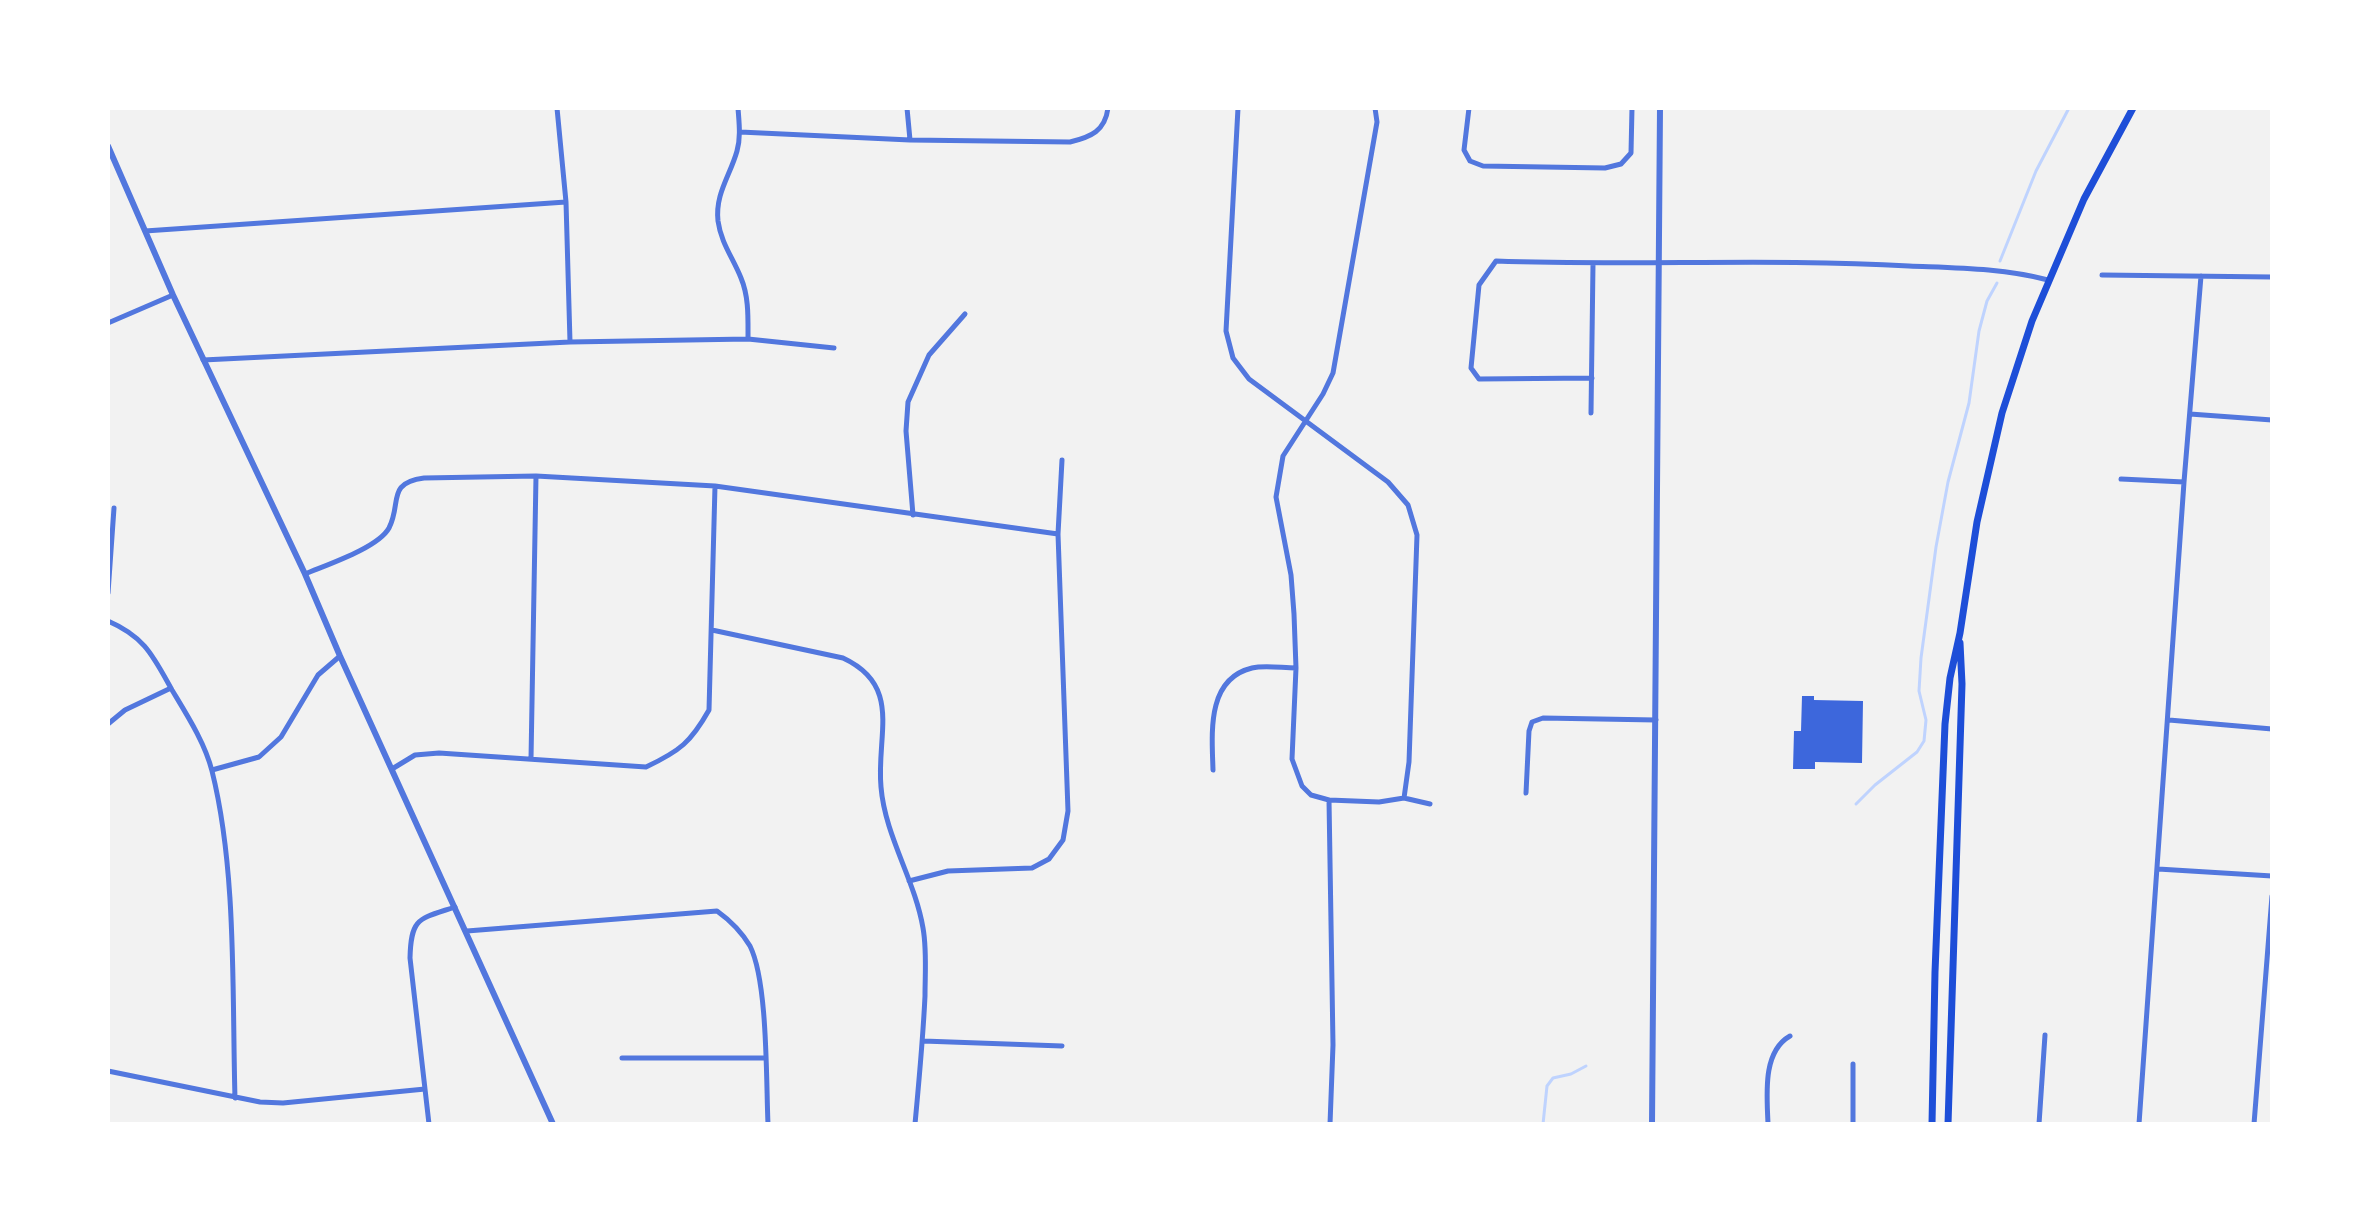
<!DOCTYPE html>
<html>
<head>
<meta charset="utf-8">
<style>
	body { margin:0 }
	#map { position:relative; width:2380px; height:1232px; overflow:hidden; background:#f2f2f2; font-family:"Roboto Condensed",sans-serif }
	canvas { display:block }
	.frame { position:absolute; inset:0; border:110px solid #fff; pointer-events:none }
</style>
</head>
<body>
<div id="map">
<canvas width="2380" height="1232"></canvas>
<div class="frame"></div>
</div>
<script>
const c = document.querySelector('canvas').getContext('2d');
c.lineJoin = 'round';
function trace(path, color, width, dash) { c.strokeStyle = color; c.lineWidth = width; c.lineCap = dash ? 'butt' : 'round'; c.setLineDash(dash || []); c.stroke(path); }
function paint(path, color) { c.fillStyle = color; c.fill(path, 'evenodd'); }
trace(new Path2D(`
	M2000 261 2036 171 2069 108
	M1856 804 1875 785 1917 752 1924 741 1926 720 1919 691 1921 658 1936 547 1948 482 1969 403 1979 331 1987 301 1997 283
	M1543 1124 1547 1086 1553 1078 1571 1074 1586 1066`), '#bfd3fe', 3);
paint(new Path2D(`
	M1802 696H1814V700L1863 701 1862 763 1815 762V769H1793L1794 731H1801Z`), '#3d67dc');
trace(new Path2D(`
	M557 108 566 202 570 342
	M738 108C739 122 741 137 737 151 730 176 715 194 718 221 721 243 733 258 741 278 749 297 748 318 748 339
	M907 108 910 140
	M1238 108 1226 331 1233 358 1249 379 1388 482 1408 505 1417 535 1409 762 1404 798
	M1469 108 1464 150 1470 161 1483 166 1605 168 1621 164 1631 153 1632 108
	M740 132 910 140 1070 142C1091 137 1105 131 1108 108
	M145 231 566 202
	M2102 275 2272 277
	M108 323 173 295
	M203 360 570 342 748 339 834 348
	M1592 378 1479 379 1471 368 1479 285 1496 261C1634 266 1772 258 1909 266 1956 268 2002 268 2048 280
	M1591 413 1593 264
	M2190 414 2272 420
	M2121 479 2184 482
	M913 515 906 431 908 402 929 355 965 314
	M305 574C326 565 378 548 389 528 402 503 386 483 424 478L536 476 715 486 1058 534
	M108 593 114 508
	M108 621C145 637 153 656 172 690 187 715 205 743 212 771 237 871 232 995 235 1098
	M712 630 843 658C903 686 876 735 881 787 885 836 915 880 923 928 927 950 925 973 925 996 923 1039 919 1081 915 1124
	M2169 720 2272 729
	M108 724 125 710 171 688
	M531 759 536 476
	M392 769 415 755 439 753 646 767C680 751 691 742 709 710L715 486
	M212 770 259 757 281 737 318 675 340 656
	M1213 770C1212 734 1206 679 1252 668 1265 665 1282 668 1296 668
	M1526 793 1529 731 1532 722 1543 718 1656 720
	M1329 800 1379 802 1404 798 1430 804
	M2158 869 2272 876
	M909 881 948 871 1032 868 1049 859 1063 840 1068 811 1058 534 1062 460
	M467 931 717 911C731 921 741 931 750 946 768 982 766 1081 768 1124
	M923 1041 1062 1046
	M622 1058H765
	M1853 1064V1124
	M108 1071 260 1102 283 1103 425 1089
	M429 1124 410 958C411 917 419 919 455 907
	M1330 1124 1333 1045 1329 800 1311 795 1302 786 1292 759 1296 668 1294 614 1291 575 1276 497 1283 456 1323 394 1333 373 1377 122 1375 108
	M1768 1124C1767 1095 1762 1052 1790 1036
	M2039 1124 2045 1035
	M2139 1124 2184 482 2201 276
	M2254 1124 2272 896`), '#5277de', 5);
trace(new Path2D(`
	M108 146 173 295 305 574 340 656 553 1124
	M1652 1124 1660 108`), '#5277de', 6);
trace(new Path2D(`
	M1932 1124 1935 972 1945 724 1950 678 1960 633 1977 522 2002 413 2032 321 2084 199 2133 108
	M1948 1124 1962 684 1960 643`), '#1d4ed8', 7);
</script>
</body>
</html>
